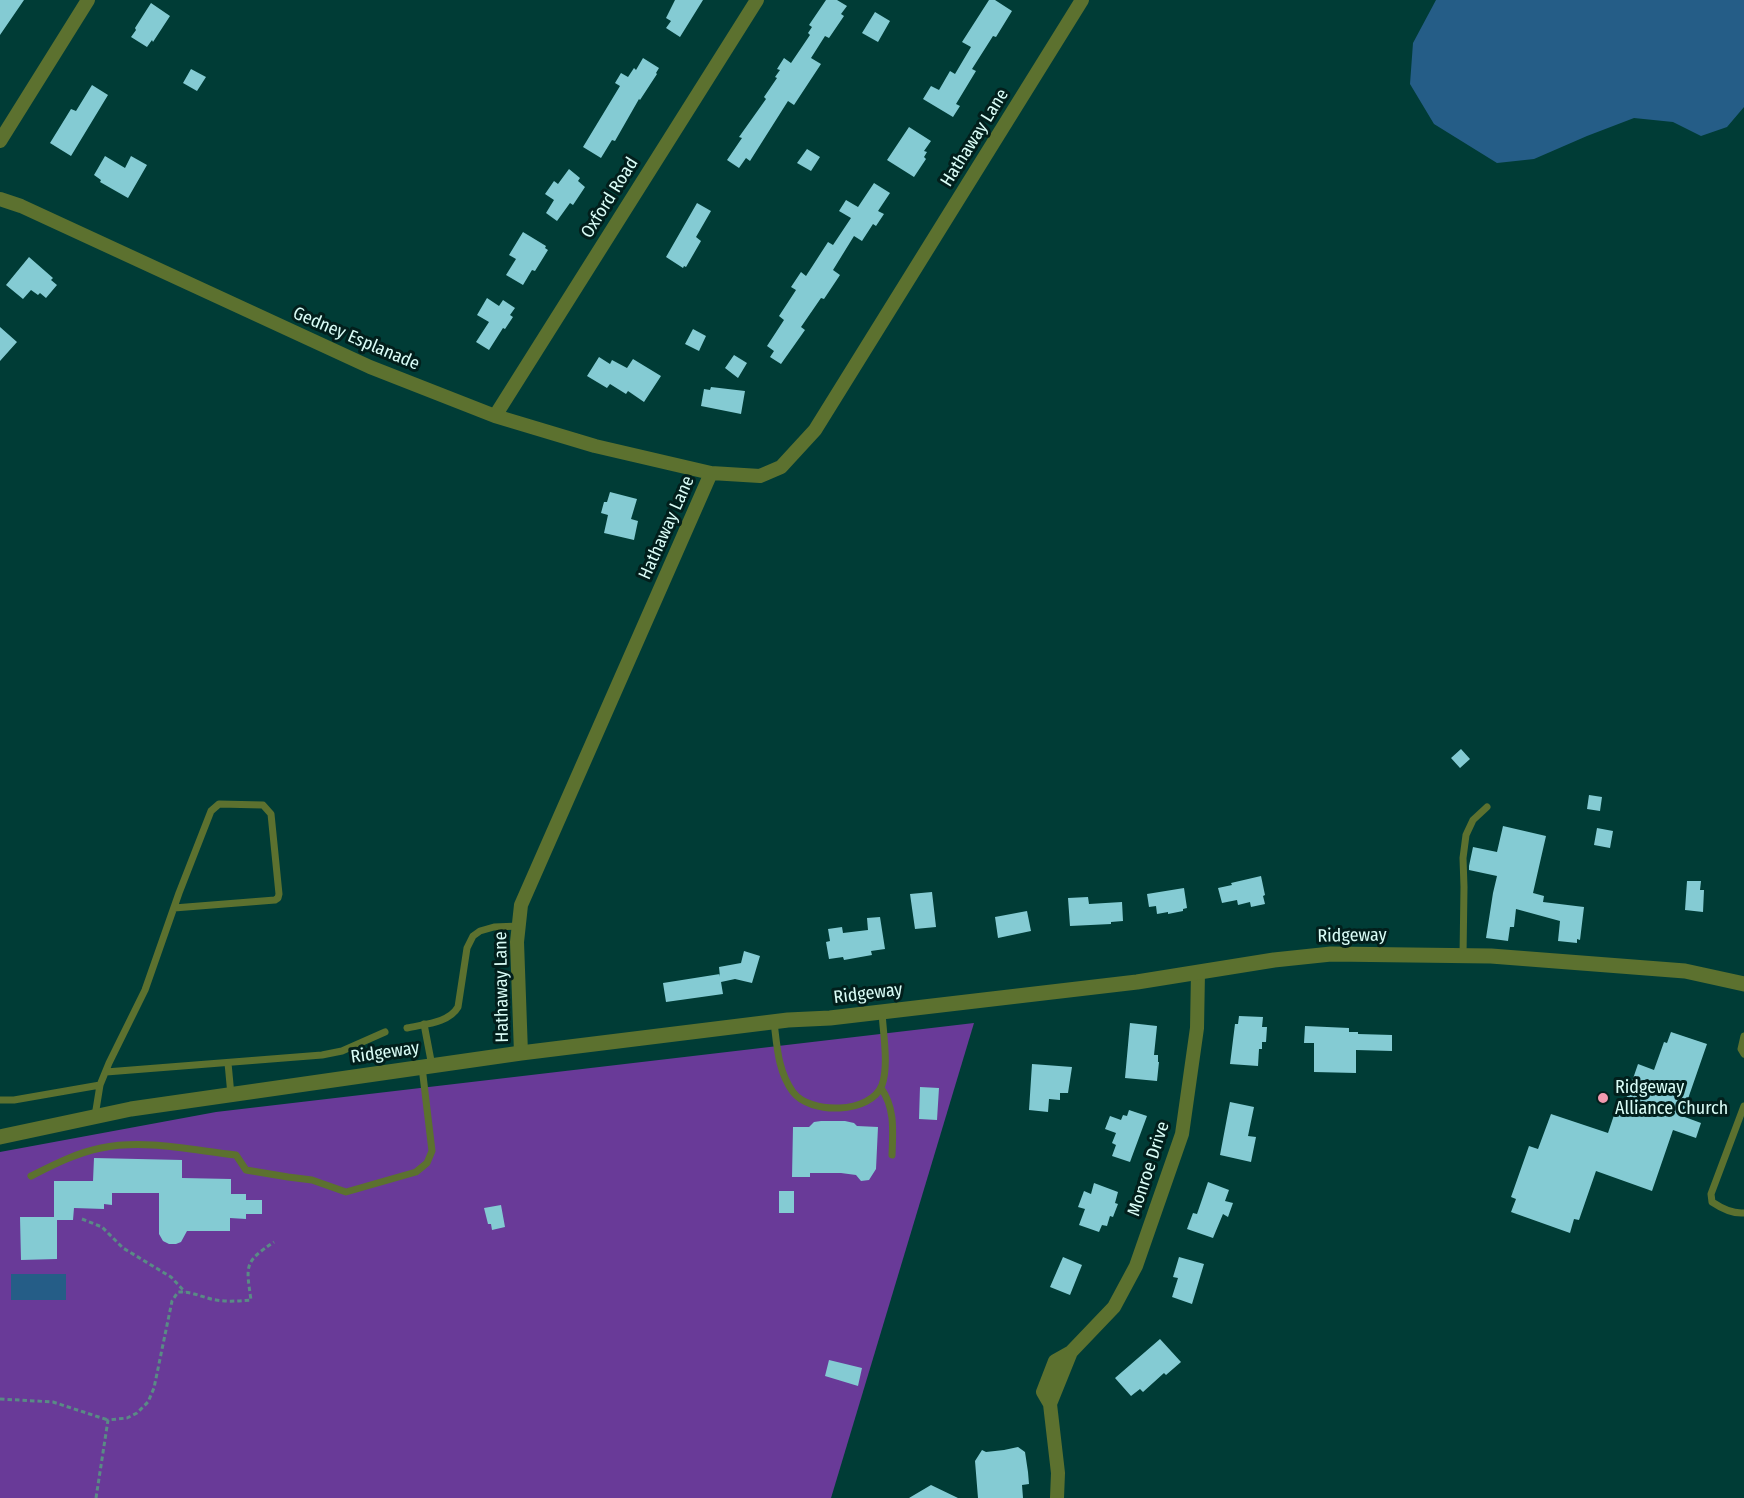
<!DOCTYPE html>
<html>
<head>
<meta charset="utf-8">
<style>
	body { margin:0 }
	canvas { display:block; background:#003c36 }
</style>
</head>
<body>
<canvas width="1744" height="1498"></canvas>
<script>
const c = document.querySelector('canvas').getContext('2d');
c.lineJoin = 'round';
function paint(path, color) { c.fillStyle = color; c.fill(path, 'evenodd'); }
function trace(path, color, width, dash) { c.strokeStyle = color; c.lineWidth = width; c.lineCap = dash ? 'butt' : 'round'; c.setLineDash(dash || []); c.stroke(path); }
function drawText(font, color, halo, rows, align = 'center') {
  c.font = font + ' "Fira Sans Condensed",sans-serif'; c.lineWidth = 6; c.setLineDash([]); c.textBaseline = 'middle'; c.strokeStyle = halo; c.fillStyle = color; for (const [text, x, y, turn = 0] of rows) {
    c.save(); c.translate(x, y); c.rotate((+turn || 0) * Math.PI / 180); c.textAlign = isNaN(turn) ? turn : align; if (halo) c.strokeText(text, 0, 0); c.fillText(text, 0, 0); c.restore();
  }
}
paint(new Path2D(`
	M974 1023 831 1498H0V1152L216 1112Z`), '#693a98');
paint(new Path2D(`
	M1436 0H1744V107L1727 127 1701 136 1673 122 1634 118 1587 136 1534 159 1497 163 1434 124 1410 84 1413 43Z
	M11 1274H66V1300H11Z`), '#255d87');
paint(new Path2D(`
	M0 0H24L0 35Z
	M675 0H703L680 37 666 28 671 21 666 18Z
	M826 0H837L847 6 841 14 844 16 829 38 825 36 811 58 821 64 794 105 788 101 750 161 746 158 739 168 727 160 742 138 739 137 766 99 764 97 777 78 775 77 780 70 777 69 784 58 791 63 810 35 808 33 812 27 809 25Z
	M989 0H995L1012 11 996 37 993 36 972 69 976 71 956 104 960 106 953 117 923 99 931 86 939 90 950 71 955 74 971 47 962 42Z
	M151 3 170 16 153 42 152 40 147 47 131 37 136 30 135 28Z
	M875 12 890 21 878 42 862 33Z
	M643 58 659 68 656 73 657 74 640 100 639 99 615 141 612 140 601 158 583 147 620 86 615 83 621 73 628 77 634 68 636 70Z
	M191 69 206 77 197 91 183 83Z
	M92 85 108 95 71 156 50 143 71 109 76 111Z
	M909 127 931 141 924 151 927 152 924 157 926 159 914 177 887 160Z
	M807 149 820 157 811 171 797 163Z
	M105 156 125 168 131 156 147 165 128 198 100 182 101 180 94 175Z
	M569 169 580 178 578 181 585 187 573 205 570 203 557 221 546 213 554 200 545 194 554 181 558 184Z
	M874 183 890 193 878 211 884 214 876 226 873 224 862 241 854 236 833 270 840 275 824 299 821 298 801 327 805 330 781 364 770 357 774 351 767 346 784 320 779 316 796 290 791 287 801 272 806 276 828 242 833 245 851 218 839 211 846 200 858 207Z
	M697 203 711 211 696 237 701 241 686 267 684 266 683 268 666 257Z
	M523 232 546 246 545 248 548 250 535 271 532 270 523 285 506 275 516 259 509 255Z
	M29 257 53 278 51 280 57 285 46 298 40 293 38 295 31 290 23 299 6 285Z
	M487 298 499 306 503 300 515 308 510 315 513 317 505 329 503 328 489 350 476 342 489 322 477 315Z
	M0 327 17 342 0 361Z
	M693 329 706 336 699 351 685 344Z
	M734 355 747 363 738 378 725 368Z
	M599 357 610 364 612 360 627 368 633 359 661 376 644 402 628 391 626 394 610 384 607 388 587 376Z
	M711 387 745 391 741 414 701 406 704 389 710 390Z
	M610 492 637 499 631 519 638 521 634 540 604 533 608 515 601 513 604 502H607Z
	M1461 749 1470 759 1460 768 1451 758Z
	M1589 795 1602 797 1600 811 1587 809Z
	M1503 826 1546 836 1533 893 1544 896 1543 902 1584 907 1580 940 1577 939V943L1558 941 1560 921 1516 909 1514 927H1510L1508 941 1486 938 1493 893 1497 876 1469 870V866L1473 847 1497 852Z
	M1597 828 1613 831 1610 848 1594 845Z
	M1261 876 1265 895 1263 896 1265 904 1251 907 1250 902 1238 905 1237 900 1222 903 1218 888 1232 885 1231 883Z
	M1687 881H1701L1700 890H1704L1703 912 1685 910Z
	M1184 888 1187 908 1183 909V911L1168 914V912L1157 914 1156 906 1149 907 1147 894Z
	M932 892 936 927 915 929 910 894Z
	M1088 897 1089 904 1122 902 1123 921 1111 922V924L1070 926 1068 898Z
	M1027 911 1031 931 998 938 995 917Z
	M880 917 885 949 871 951 872 955 844 960 843 957 829 959 826 942 830 941 828 929 842 927 843 933 868 930 867 918Z
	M744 951 760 956 752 983 735 979 721 982 723 994 666 1002 663 983 720 974V977L719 967 741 963Z
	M1239 1016 1263 1017 1262 1027H1267L1266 1042H1262V1049H1259L1258 1066 1230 1064 1235 1024H1238Z
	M1130 1023 1157 1026 1154 1055H1158V1062H1159L1157 1081 1125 1078Z
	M1305 1026 1349 1028V1032H1358V1034L1392 1035V1051L1356 1050V1073L1314 1072V1043H1304Z
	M1671 1032 1707 1044 1682 1116 1701 1123 1696 1138 1673 1130 1652 1191 1596 1171 1579 1220 1574 1219 1570 1233 1511 1212 1516 1199 1511 1197 1529 1146 1538 1149 1551 1114 1608 1133 1618 1103 1624 1105 1638 1064 1654 1070 1664 1042 1667 1043Z
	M1032 1064 1072 1067 1068 1093H1060V1100L1049 1099 1048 1112 1029 1110Z
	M920 1087 939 1088 937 1120 919 1119Z
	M1230 1102 1254 1107 1248 1136 1256 1137 1251 1162 1220 1155Z
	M1129 1110 1147 1116 1130 1162 1112 1156 1116 1145 1112 1143 1116 1133 1105 1129 1110 1116 1121 1120 1123 1115 1127 1116Z
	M821 1121H845L854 1123 857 1126 878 1127 876 1169 869 1180 861 1181 856 1175 841 1173H810V1177H792L793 1127H809L814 1122Z
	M94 1158 182 1160V1178L231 1179V1194H246V1200H262V1214H246V1219L230 1218V1231H187L181 1242 176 1244H169L163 1241 159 1234V1193H112V1205L104 1204V1209L74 1208 73 1220H57V1259L21 1260 20 1217H54V1181H93Z
	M1208 1182 1229 1190 1225 1201 1233 1203 1228 1217 1223 1214 1213 1238 1187 1229 1193 1213 1197 1214Z
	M1094 1183 1118 1192 1115 1203 1118 1204 1113 1217 1110 1216 1107 1226 1102 1225 1099 1232 1079 1225 1085 1209 1078 1207 1084 1191 1091 1194Z
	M779 1191H794V1213H779Z
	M501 1205 505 1227 492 1230 491 1224H488L484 1208Z
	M1063 1257 1082 1265 1070 1295 1050 1287Z
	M1179 1257 1204 1264 1192 1304 1172 1297 1178 1278 1173 1277Z
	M1160 1339 1181 1362 1166 1375 1164 1373 1143 1392 1140 1389 1131 1396 1115 1378Z
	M829 1360 862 1368 858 1386 825 1376Z
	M1018 1447 1025 1452 1028 1472 1029 1484 1022 1485 1023 1498H978L975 1461 982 1450 986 1452 1004 1450Z
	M931 1485 958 1498H909Z`), '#84cbd3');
trace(new Path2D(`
	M82 1219 102 1227 123 1248 171 1277 185 1292
	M0 1399 53 1402 108 1420
	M96 1498 108 1420 127 1418 137 1413 148 1402 154 1388 172 1301 178 1292C192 1291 203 1298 216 1300 228 1302 239 1301 251 1300 246 1265 244 1262 274 1242`), '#598b85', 3, [4.5, 3]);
trace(new Path2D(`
	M1463 956 1464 887 1463 858 1466 835 1473 820 1487 807
	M774 1022C777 1046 778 1072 793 1092 810 1115 871 1114 882 1085 889 1065 883 1033 882 1012
	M424 1024 432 1066
	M407 1028C424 1024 449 1023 458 1007L467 948 473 936 480 931 494 927 519 926
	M1744 1036 1741 1049 1744 1054
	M228 1063 231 1095
	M106 1072 322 1055 342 1051 385 1032
	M881 1088C895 1108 893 1130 892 1155
	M0 1100H14L100 1085
	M1744 1106 1711 1194 1712 1202C1721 1208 1733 1214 1744 1213
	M95 1116 100 1085 109 1063 145 990 179 893 211 811 219 804 263 805 271 814 279 894 278 898 275 900 174 908
	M31 1176C53 1165 76 1153 101 1148 145 1139 191 1150 236 1155L246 1170 288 1177 312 1180 346 1192 416 1172 427 1163 432 1151 422 1067`), '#5c712f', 7);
trace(new Path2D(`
	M0 141 88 0
	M0 199 21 206 370 367 495 416 595 446 711 473 760 476 781 467 815 430 1082 0
	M495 416 757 0
	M521 1053 517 942 521 905 711 473
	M1050 1404 1071 1352
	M1057 1498 1058 1473 1050 1404 1043 1392 1055 1361 1071 1352 1114 1307 1136 1266 1182 1134 1197 1028 1198 972`), '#5c712f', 14);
trace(new Path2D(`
	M0 1137 131 1109 521 1053 788 1020 830 1018 1137 982 1274 960 1331 954 1491 956 1685 971 1744 984`), '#5c712f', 15);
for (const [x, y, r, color] of [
	[1603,1098,6,"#f29aaf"]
]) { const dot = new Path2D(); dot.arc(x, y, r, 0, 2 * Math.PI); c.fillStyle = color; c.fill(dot); trace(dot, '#021f1c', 2); }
drawText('18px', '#dafdf7', '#021f1c', [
	["Hathaway Lane",975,138,-58],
	["Oxford Road",610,198,-58],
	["Gedney Esplanade",356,339,23],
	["Hathaway Lane",667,528,-66],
	["Ridgeway",1352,936,-1],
	["Hathaway Lane",502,987,-91],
	["Ridgeway",868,994,-7],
	["Ridgeway",385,1053,-8],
	["Monroe Drive",1149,1169,-72]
]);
drawText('18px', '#dafdf7', '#021f1c', [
	["Ridgeway",1615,1088],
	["Alliance Church",1615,1109]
], 'left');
</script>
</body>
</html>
